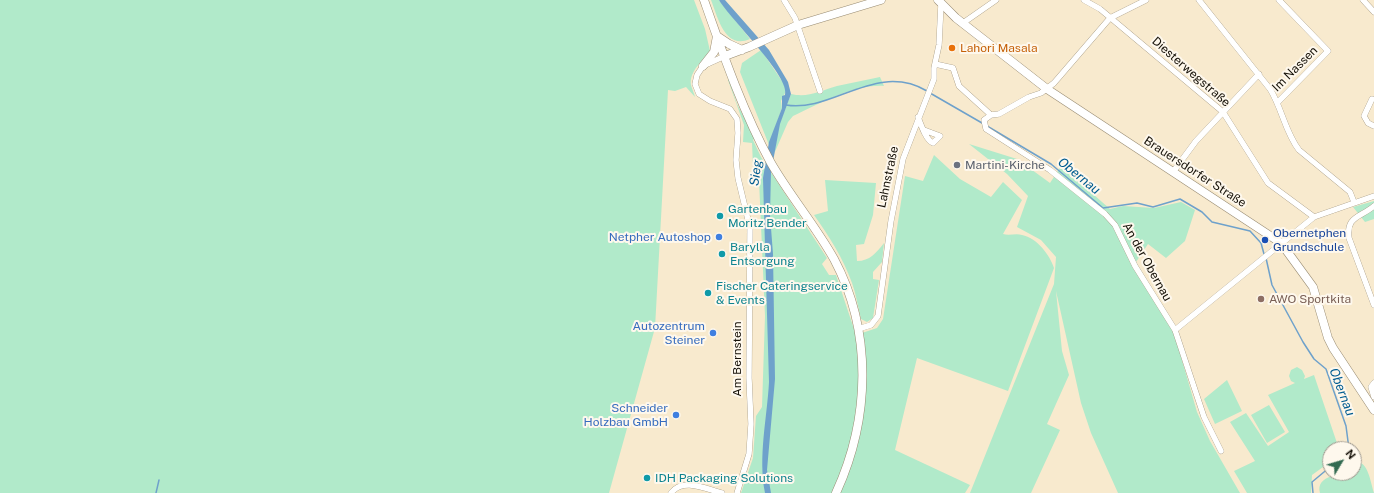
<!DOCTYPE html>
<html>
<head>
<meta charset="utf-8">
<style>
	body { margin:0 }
	#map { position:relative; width:1374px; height:493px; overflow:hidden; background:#f8eace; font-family:"Public Sans",sans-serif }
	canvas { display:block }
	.north { position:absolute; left:1322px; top:441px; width:40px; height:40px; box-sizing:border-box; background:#fef8ed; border:1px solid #a19b91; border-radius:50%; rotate:52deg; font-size:11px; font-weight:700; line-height:16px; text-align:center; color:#151007 }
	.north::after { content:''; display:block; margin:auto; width:14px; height:18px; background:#326a51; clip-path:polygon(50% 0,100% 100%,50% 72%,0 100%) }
</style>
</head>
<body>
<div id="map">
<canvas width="1374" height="493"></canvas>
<div class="north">N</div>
</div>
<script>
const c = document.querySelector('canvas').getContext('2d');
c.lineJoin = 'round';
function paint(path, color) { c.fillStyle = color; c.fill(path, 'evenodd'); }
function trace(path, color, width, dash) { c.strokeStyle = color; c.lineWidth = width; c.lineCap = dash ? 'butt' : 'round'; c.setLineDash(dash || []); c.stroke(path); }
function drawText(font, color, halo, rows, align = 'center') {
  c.font = font + ' "Public Sans",sans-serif'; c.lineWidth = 4; c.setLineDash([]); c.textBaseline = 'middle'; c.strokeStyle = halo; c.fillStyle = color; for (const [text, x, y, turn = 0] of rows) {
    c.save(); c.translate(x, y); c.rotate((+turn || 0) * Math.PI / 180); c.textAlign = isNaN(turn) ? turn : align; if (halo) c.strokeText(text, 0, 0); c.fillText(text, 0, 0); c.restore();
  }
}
paint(new Path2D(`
	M0 0H694L705 29 710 51C703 61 689 71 691 85 692 89 694 93 695 97L686 87 675 91 668 90 655 328 609 493H0Z
	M711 0H719L750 39C725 50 718 18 711 0Z
	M761 50 784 84 786 91 781 101 782 108 769 145 740 72 742 63Z
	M728 77 737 104 755 138 753 140 761 157 827 258 822 264 829 275H836L856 335 877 328 883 319 905 176 923 181 934 155 960 179 991 197 1003 182 1022 200 1003 234C1009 236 1016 233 1022 235 1037 238 1050 255 1054 268L1008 391 917 358 895 450 970 485 965 493H741L753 458 756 416 762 407 765 316 759 180 753 166 752 143 743 142 744 125 728 80Z
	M880 77 884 86C853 84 820 104 793 116L788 122 774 154 779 125 791 94C808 98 820 91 837 86 851 83 866 80 880 77Z
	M969 144 1017 159 1050 183 1061 166 1110 209 1123 206 1154 208 1181 202 1195 210 1185 241 1166 258 1148 244 1136 262 1173 329 1197 412 1210 441 1240 493H1118L1091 433 1081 403 1056 291 1062 351 1069 375 1047 424 1060 430 1031 493H970L1054 284 1056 257 1041 240 1017 227 1028 196 1007 174Z
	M825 180 876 183 873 215 864 244 856 245 857 261C870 261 876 253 884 243L882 262 873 272V279L879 280 873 318 867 322 861 319C858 307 856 294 852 283 843 258 829 236 814 215L828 211Z
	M1374 201V219L1365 222 1353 207Z
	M1297 367 1302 370 1305 376 1304 379 1314 375 1339 449H1330V462L1312 475 1311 493H1247L1234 471 1255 461 1230 422 1246 413 1268 446 1289 432 1268 395 1295 383 1291 381 1289 376 1291 370Z
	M1227 380 1242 411 1215 424 1204 399Z
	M1269 405 1285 432 1267 443 1251 415Z
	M1355 460C1369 463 1370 481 1374 493H1320C1315 475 1343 473 1354 473Z`), '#b1eaca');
paint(new Path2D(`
	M719 0H725L769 50 788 82 791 94 780 124 771 172 770 215 773 254 775 379 767 470 771 493H765C758 456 767 419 769 382L763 178 769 142 782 108V96L785 95C791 77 730 19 719 0Z`), '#6ea1cb');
trace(new Path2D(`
	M930 93 982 123
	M786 105C832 113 876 61 927 91
	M987 126 1051 164 1103 208 1137 203 1153 207 1180 199 1202 212 1212 222 1250 231 1261 243 1264 254
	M1266 258 1272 285 1303 342 1314 359 1326 369 1346 426 1349 449
	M156 493 159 480
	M1313 493 1312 482 1330 467`), '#6ea1cb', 1.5);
const street = new Path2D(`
	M784 0 795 18 820 91
	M1084 0 1100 9 1223 112 1268 183 1314 217
	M1146 0 1110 18 1054 83 1041 93 1029 97 999 114 991 115 984 120 986 129 1050 170 1105 214 1115 225 1135 266 1175 330 1204 417 1221 451
	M1199 0 1270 89C1282 108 1285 132 1299 150L1350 192 1354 202
	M1363 0 1374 12
	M963 23 996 0
	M725 56 703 66 697 75 695 84 699 94 710 101 730 109 737 119 738 133 736 160 738 178 750 228 749 378 751 424 749 454 737 493
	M935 64 953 68 959 86 991 115
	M1372 99 1364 116 1368 123 1374 126
	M1278 102 1328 51 1279 0
	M918 117C921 125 926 140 933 143L940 136 924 130
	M1173 172 1196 141 1259 74
	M1374 206C1360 218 1346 216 1349 238L1374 305
	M858 329 871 325 878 316 891 221 903 159 934 79V68L939 45 941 4
	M1175 330 1314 217 1374 196
	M1374 383 1371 387 1374 397
	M671 493C683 477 706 489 722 493`);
const secondary = new Path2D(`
	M704 0C723 54 743 112 771 163 790 196 815 225 834 259 873 332 870 419 836 493
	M938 0 956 18 1047 89 1281 243 1313 287 1328 338 1333 348 1374 410
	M717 36 729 44 742 50
	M725 56 749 47 798 25 881 0
	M703 66 714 52 717 36`);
trace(street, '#988b72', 6);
trace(secondary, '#988b72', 9);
trace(street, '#fff', 5.5);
trace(secondary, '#fff', 8);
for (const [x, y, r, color] of [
	[952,48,4,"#e8710a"],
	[957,165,4,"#6b7280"],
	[720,216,4,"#0f9aa8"],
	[719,237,4,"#3f7fe0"],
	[1265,240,4,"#1a4fb4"],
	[722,254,4,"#0f9aa8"],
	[708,293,4,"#0f9aa8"],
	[1261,299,4,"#8d6e63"],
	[713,333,4,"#3f7fe0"],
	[676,415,4,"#3f7fe0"],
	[647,478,4,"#0f9aa8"]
]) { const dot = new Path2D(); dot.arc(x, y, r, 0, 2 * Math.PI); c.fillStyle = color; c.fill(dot); trace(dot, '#fef8ed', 1.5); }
drawText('12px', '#c56008', '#fef8ed', [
	["Lahori Masala",960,48]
], 'left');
drawText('12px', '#151007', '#fef8ed', [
	["Im Nassen",1295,69,-45],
	["Diesterwegstraße",1191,72,41],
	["Brauersdorfer Straße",1195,172,33],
	["Lahnstraße",888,177,-78],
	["An der Obernau",1147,262,61],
	["Am Bernstein",737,359,-90]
]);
drawText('12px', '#5b616d', '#fef8ed', [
	["Martini-Kirche",965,165]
], 'left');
drawText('12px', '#0d838f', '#fef8ed', [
	["Gartenbau",728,209],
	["Moritz Bender",728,223],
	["Barylla",730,247],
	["Entsorgung",730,261],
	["Fischer Cateringservice",716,286],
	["& Events",716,300],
	["IDH Packaging Solutions",655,478]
], 'left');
drawText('12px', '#164399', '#fef8ed', [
	["Obernetphen",1273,233],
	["Grundschule",1273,247]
], 'left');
drawText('12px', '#366cbe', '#fef8ed', [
	["Netpher Autoshop",711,237],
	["Autozentrum",705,326],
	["Steiner",705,340],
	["Schneider",668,408],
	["Holzbau GmbH",668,422]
], 'right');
drawText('12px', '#785e54', '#fef8ed', [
	["AWO Sportkita",1269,299]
], 'left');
drawText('italic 13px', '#005c91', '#fef8ed', [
	["Sieg",756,173,-83],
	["Obernau",1079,176,39],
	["Obernau",1342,392,69]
]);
</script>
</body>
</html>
